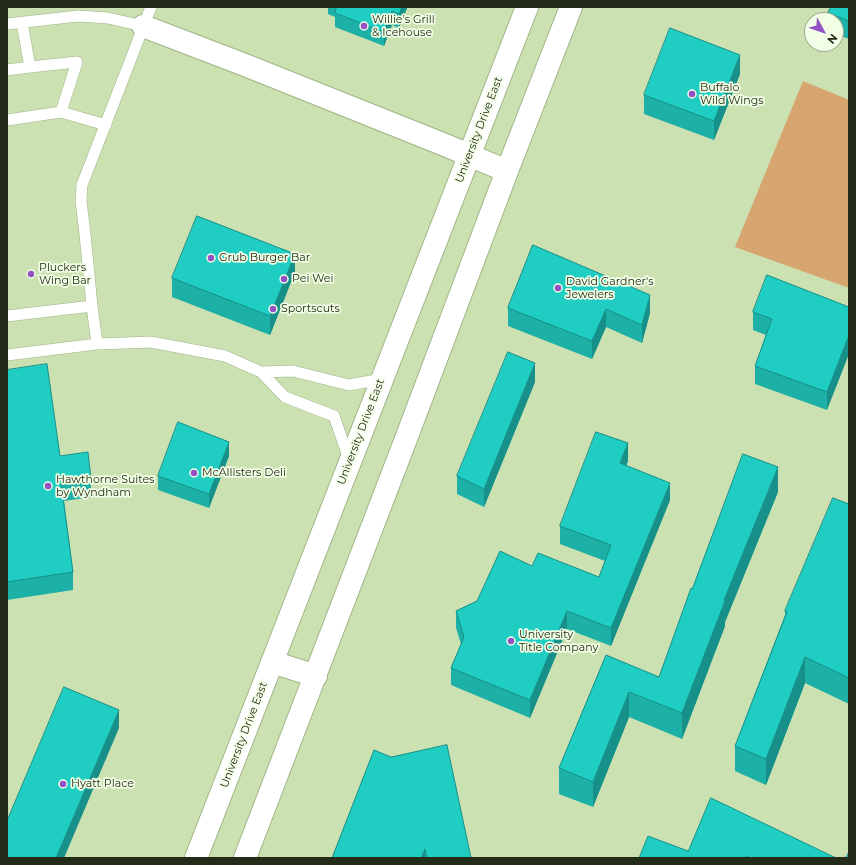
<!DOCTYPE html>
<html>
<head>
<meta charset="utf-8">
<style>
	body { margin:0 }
	#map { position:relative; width:856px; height:865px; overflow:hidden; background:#cbe1b1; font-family:Montserrat,sans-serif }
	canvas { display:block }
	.frame { position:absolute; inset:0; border:8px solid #232b19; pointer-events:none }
	.north { position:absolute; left:804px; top:12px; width:40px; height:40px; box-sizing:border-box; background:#f2fee5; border:1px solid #9faa93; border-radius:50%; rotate:130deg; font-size:11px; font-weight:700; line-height:16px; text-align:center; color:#232b19 }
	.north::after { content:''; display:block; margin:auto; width:14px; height:18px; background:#9451c6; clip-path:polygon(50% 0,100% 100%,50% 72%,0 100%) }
</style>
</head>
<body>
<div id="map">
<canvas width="856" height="865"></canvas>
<div class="frame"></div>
<div class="north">N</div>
</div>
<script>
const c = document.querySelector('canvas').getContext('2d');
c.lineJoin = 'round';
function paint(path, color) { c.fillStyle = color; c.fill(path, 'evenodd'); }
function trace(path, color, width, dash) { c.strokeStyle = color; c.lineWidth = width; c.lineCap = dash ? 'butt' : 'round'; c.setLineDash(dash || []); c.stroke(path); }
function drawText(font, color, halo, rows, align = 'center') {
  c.font = font + ' Montserrat,sans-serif'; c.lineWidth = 3.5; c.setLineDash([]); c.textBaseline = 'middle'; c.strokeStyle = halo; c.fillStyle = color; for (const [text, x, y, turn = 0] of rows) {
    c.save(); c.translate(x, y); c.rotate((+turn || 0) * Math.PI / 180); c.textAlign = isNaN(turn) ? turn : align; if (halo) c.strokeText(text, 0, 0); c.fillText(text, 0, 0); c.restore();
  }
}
paint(new Path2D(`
	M803 81 849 100V288L735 247Z`), '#d6a570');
const service = new Path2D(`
	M7 24 78 16 108 18 143 26
	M7 70 30 67
	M61 112 106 125
	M7 120 61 112 77 62 30 67 22 23
	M7 316 92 306
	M97 344 92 306 85 234 81 201 82 185 151 7
	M7 355 97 344 151 342 225 356 261 372 285 397 334 416 349 459
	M261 372 293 371 349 385 382 379`);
const minor = new Path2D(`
	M143 26 245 65 445 145 507 171`);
const primary = new Path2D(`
	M272 662 316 676
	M196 858 527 7
	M245 858 409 431 507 171 571 7`);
trace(service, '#9fb486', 12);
trace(minor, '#9fb486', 24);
trace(primary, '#9fb486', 24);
trace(service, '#fff', 11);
trace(minor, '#fff', 22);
trace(primary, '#fff', 22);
paint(new Path2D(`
	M328 7H407V8L399 28 392 25 384 46 335 27V17L328 14Z
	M849 7V39L836 34V20H828V13Z
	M740 74 714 140 644 114V95Z
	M533 245 650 313 642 343 606 327 592 359 508 326V308Z
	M295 272 270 335 172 297V278Z
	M849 307 827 410 755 384V366L766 335 753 330V312Z
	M7 370 60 456 91 479V497L64 501 73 572V590L7 600Z
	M535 382 484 507 457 494V476Z
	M229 456 209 508 158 490V476Z
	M628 461 626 466 670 500 611 646 567 629 530 718 451 685V668L461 644 456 628V611L477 601 532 566 599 577 605 561 560 544V526Z
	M778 492 725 622V626L682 739 629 717 593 807 559 794V768L606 655 659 677 692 589Z
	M849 504V704L805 683 766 785 735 771V746L785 615V611Z
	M374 750 471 858H332Z`), '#1cb0a7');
paint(new Path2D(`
	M402 7H407V8L399 28V14Z
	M392 11V25L384 46V32Z
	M740 55V74L714 140V121Z
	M295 254V272L270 335V316Z
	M650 295V313L642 343V325Z
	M606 309V327L592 359V341Z
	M849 335V354L827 410V392Z
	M535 363V382L484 507V489Z
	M229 442V456L209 508V494Z
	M628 443V461L620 481V463Z
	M778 467V492L725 622V626L682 739V713L724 600Z
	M670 483V500L611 646V628Z
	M567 611V629L530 718V700Z
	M805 657V683L766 785V759Z
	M629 692V717L593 807V782Z
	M119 710V728L64 858H56Z
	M425 849V858H421Z`), '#169088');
const building = new Path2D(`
	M337 7H402L399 14 392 11 384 32 335 13Z
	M831 7H849V21L828 13Z
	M670 28 740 55 714 121 644 95Z
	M197 216 295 254 270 316 172 278Z
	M533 245 650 295 642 325 606 309 592 341 508 308Z
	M767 275 849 307V335L827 392 755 366 772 319 753 312Z
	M508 352 535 363 484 489 457 476Z
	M47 364 60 456 88 452 91 479 61 483 73 572 7 582V370Z
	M178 422 229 442 209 494 158 476Z
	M596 432 628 443 620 463 670 483 611 628 567 611 530 700 451 668 464 637 456 611 477 601 500 551 532 566 538 553 599 577 611 545 560 526Z
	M743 454 778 467 724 600 725 601 682 713 629 692 593 782 559 768 606 655 659 677 691 588 692 589Z
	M833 498 849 504V678L805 657 766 759 735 746 787 612 785 611Z
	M64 687 119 710 56 858H7V821Z
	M447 745 471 858H427L425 849 421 858H332L374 750 391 757Z
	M711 798 836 858H751L746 856 745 858H639L648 836 688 851Z
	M849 852V858H846Z`);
paint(building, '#20cdc2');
trace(building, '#169088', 1);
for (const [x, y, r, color] of [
	[364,26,4,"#9451c6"],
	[692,94,4,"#9451c6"],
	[211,258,4,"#9451c6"],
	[31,274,4,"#9451c6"],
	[284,279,4,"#9451c6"],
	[558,288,4,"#9451c6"],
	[273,309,4,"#9451c6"],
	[194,473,4,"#9451c6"],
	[48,486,4,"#9451c6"],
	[511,641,4,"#9451c6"],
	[63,784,4,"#9451c6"]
]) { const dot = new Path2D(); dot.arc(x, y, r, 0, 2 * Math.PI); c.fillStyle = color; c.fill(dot); trace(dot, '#f2fee5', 1.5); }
drawText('11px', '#232b19', '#f2fee5', [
	["Willie’s Grill",372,20],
	["& Icehouse",372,33],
	["Buffalo",700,88],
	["Wild Wings",700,101],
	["Grub Burger Bar",219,258],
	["Pluckers",39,268],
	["Wing Bar",39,281],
	["Pei Wei",292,279],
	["David Gardner's",566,282],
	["Jewelers",566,295],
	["Sportscuts",281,309],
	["McAllisters Deli",202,473],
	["Hawthorne Suites",56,480],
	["by Wyndham",56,493],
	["University",519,635],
	["Title Company",519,648],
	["Hyatt Place",71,784]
], 'left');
drawText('11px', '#232b19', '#f2fee5', [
	["University Drive East",479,130,-69],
	["University Drive East",361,432,-69],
	["University Drive East",244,735,-69]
]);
</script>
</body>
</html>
